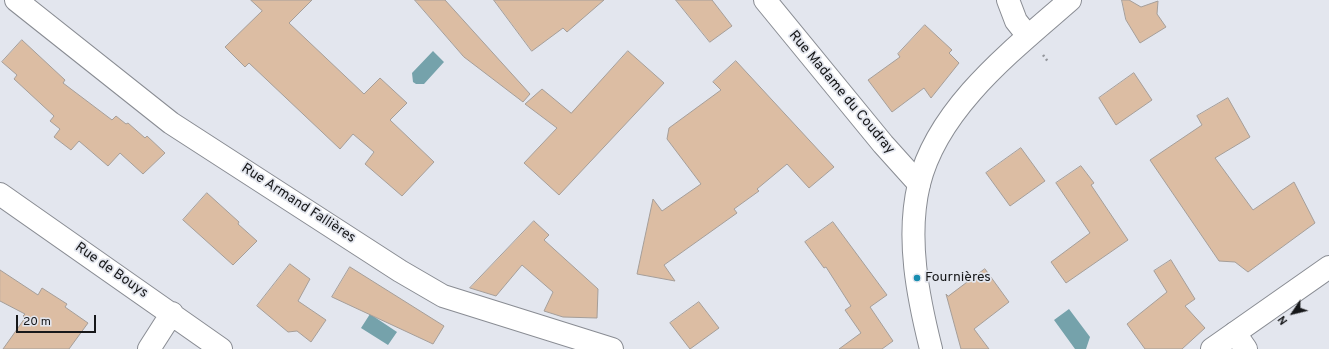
<!DOCTYPE html>
<html>
<head>
<meta charset="utf-8">
<style>
	body { margin:0 }
	#map { position:relative; width:1329px; height:349px; overflow:hidden; background:#e3e6ee; font-family:Overpass,sans-serif }
	canvas { display:block }
	.north { position:absolute; left:1273px; top:293px; width:40px; height:40px; -webkit-text-stroke:3px #e3e6ee; paint-order:stroke; rotate:235deg; font-size:11px; font-weight:700; line-height:16px; text-align:center; color:#17181a }
	.north::after { content:''; display:block; margin:auto; width:14px; height:18px; background:#17181a; clip-path:polygon(50% 0,100% 100%,50% 72%,0 100%) }
	.scale { position:absolute; left:16px; top:315px; width:80px; height:18px; box-sizing:border-box; border:2px solid #17181a; border-top:0; padding-left:5px; font-size:12px; line-height:14px; white-space:nowrap; color:#17181a; -webkit-text-stroke:3px #e3e6ee; paint-order:stroke }
</style>
</head>
<body>
<div id="map">
<canvas width="1329" height="349"></canvas>
<div class="north">N</div>
<div class="scale">20 m</div>
</div>
<script>
const c = document.querySelector('canvas').getContext('2d');
c.lineJoin = 'round';
function paint(path, color) { c.fillStyle = color; c.fill(path, 'evenodd'); }
function trace(path, color, width, dash) { c.strokeStyle = color; c.lineWidth = width; c.lineCap = dash ? 'butt' : 'round'; c.setLineDash(dash || []); c.stroke(path); }
function drawText(font, color, halo, rows, align = 'center') {
  c.font = font + ' Overpass,sans-serif'; c.lineWidth = 3.5; c.setLineDash([]); c.textBaseline = 'middle'; c.strokeStyle = halo; c.fillStyle = color; for (const [text, x, y, turn = 0] of rows) {
    c.save(); c.translate(x, y); c.rotate((+turn || 0) * Math.PI / 180); c.textAlign = isNaN(turn) ? turn : align; if (halo) c.strokeText(text, 0, 0); c.fillText(text, 0, 0); c.restore();
  }
}
paint(new Path2D(`
	M433 51 444 62 424 84H416L413 82 412 73Z
	M1069 309 1090 337 1086 349H1075L1054 320Z
	M370 314 397 332 388 345 361 328Z`), '#75a2ab');
const building = new Path2D(`
	M251 0H312L289 23 364 94 380 78 407 103 390 120 434 162 402 196 365 164 374 152 353 134 340 149 249 63 245 67 225 47 262 11Z
	M415 0H445L530 94 523 102 464 57Z
	M494 0H604L567 32 563 28 532 51Z
	M676 0H712L732 26 710 42Z
	M1122 0H1129L1141 7 1158 1 1157 14 1166 27 1140 43 1126 20Z
	M925 25 952 50 949 53 959 63 931 98 924 88 892 112 868 80 900 57 898 54Z
	M22 40 65 80 63 83 112 120 116 116 126 124 128 123 145 138 147 136 165 153 143 174 120 153 108 166 79 141 71 150 54 137 60 129 50 121 54 116 14 79 17 75 2 62Z
	M628 51 664 83 559 195 524 163 557 128 525 104 542 89 571 113Z
	M736 61 834 167 809 188 787 164 757 189 759 191 734 209 737 213 664 265 675 281 637 274 653 199 662 211 701 184 667 139 669 128 721 90 713 82Z
	M1134 73 1152 100 1116 125 1099 98Z
	M1228 98 1250 137 1215 158 1253 210 1294 182 1315 223 1248 272 1235 262 1219 261 1150 160 1202 125 1197 116Z
	M1021 148 1045 181 1010 206 986 173Z
	M1081 166 1094 183 1091 185 1128 240 1066 283 1051 262 1090 233 1056 183Z
	M207 193 239 222 238 224 257 241 233 265 183 220Z
	M534 221 549 235 544 240 598 289 597 318 563 317 544 311 553 292 522 265 496 296 470 288Z
	M833 222 887 295 870 307 893 341 882 349H839L861 333 845 310 851 306 826 267 824 268 805 242Z
	M1171 260 1195 299 1185 306 1205 328 1182 349H1145L1127 324 1167 292 1154 271Z
	M290 264 310 279 298 301 326 320 311 342 297 331 288 332 257 306Z
	M350 267 444 326 433 344 332 297Z
	M985 269 1009 302 974 329 989 349H961L946 294 948 296Z
	M0 270 38 295 42 288 67 304 65 307 88 323 69 349H3L25 318 23 316 25 314 0 301Z
	M699 302 719 328 690 349 670 323Z`);
paint(building, '#dcbda3');
trace(building, '#a59e99', 1);
const minor = new Path2D(`
	M765 0 883 144 919 184
	M1008 0 1016 21 1028 36
	M0 194 221 349
	M1235 333 1246 349
	M149 349 172 313`);
const tertiary = new Path2D(`
	M16 0 171 123 400 271 443 296 612 349
	M1212 349 1329 267`);
const secondary = new Path2D(`
	M931 349C918 297 906 238 919 184 938 107 1013 50 1070 0`);
trace(minor, '#898c93', 24);
trace(tertiary, '#898c93', 24);
trace(secondary, '#898c93', 24);
trace(new Path2D(`
	M1043 55 1049 63`), '#94969c', 2.5, [2, 3]);
trace(minor, '#fff', 22);
trace(tertiary, '#fff', 22);
trace(secondary, '#fff', 22);
for (const [x, y, r, color] of [
	[917,278,4,"#178db0"]
]) { const dot = new Path2D(); dot.arc(x, y, r, 0, 2 * Math.PI); c.fillStyle = color; c.fill(dot); trace(dot, '#e3e6ee', 1.5); }
drawText('14px', '#17181a', '#e3e6ee', [
	["Rue Madame du Coudray",841,93,50],
	["Rue Armand Fallières",298,204,33],
	["Rue de Bouys",111,271,35]
]);
drawText('14px', '#17181a', '#e3e6ee', [
	["Fournières",925,278]
], 'left');
</script>
</body>
</html>
